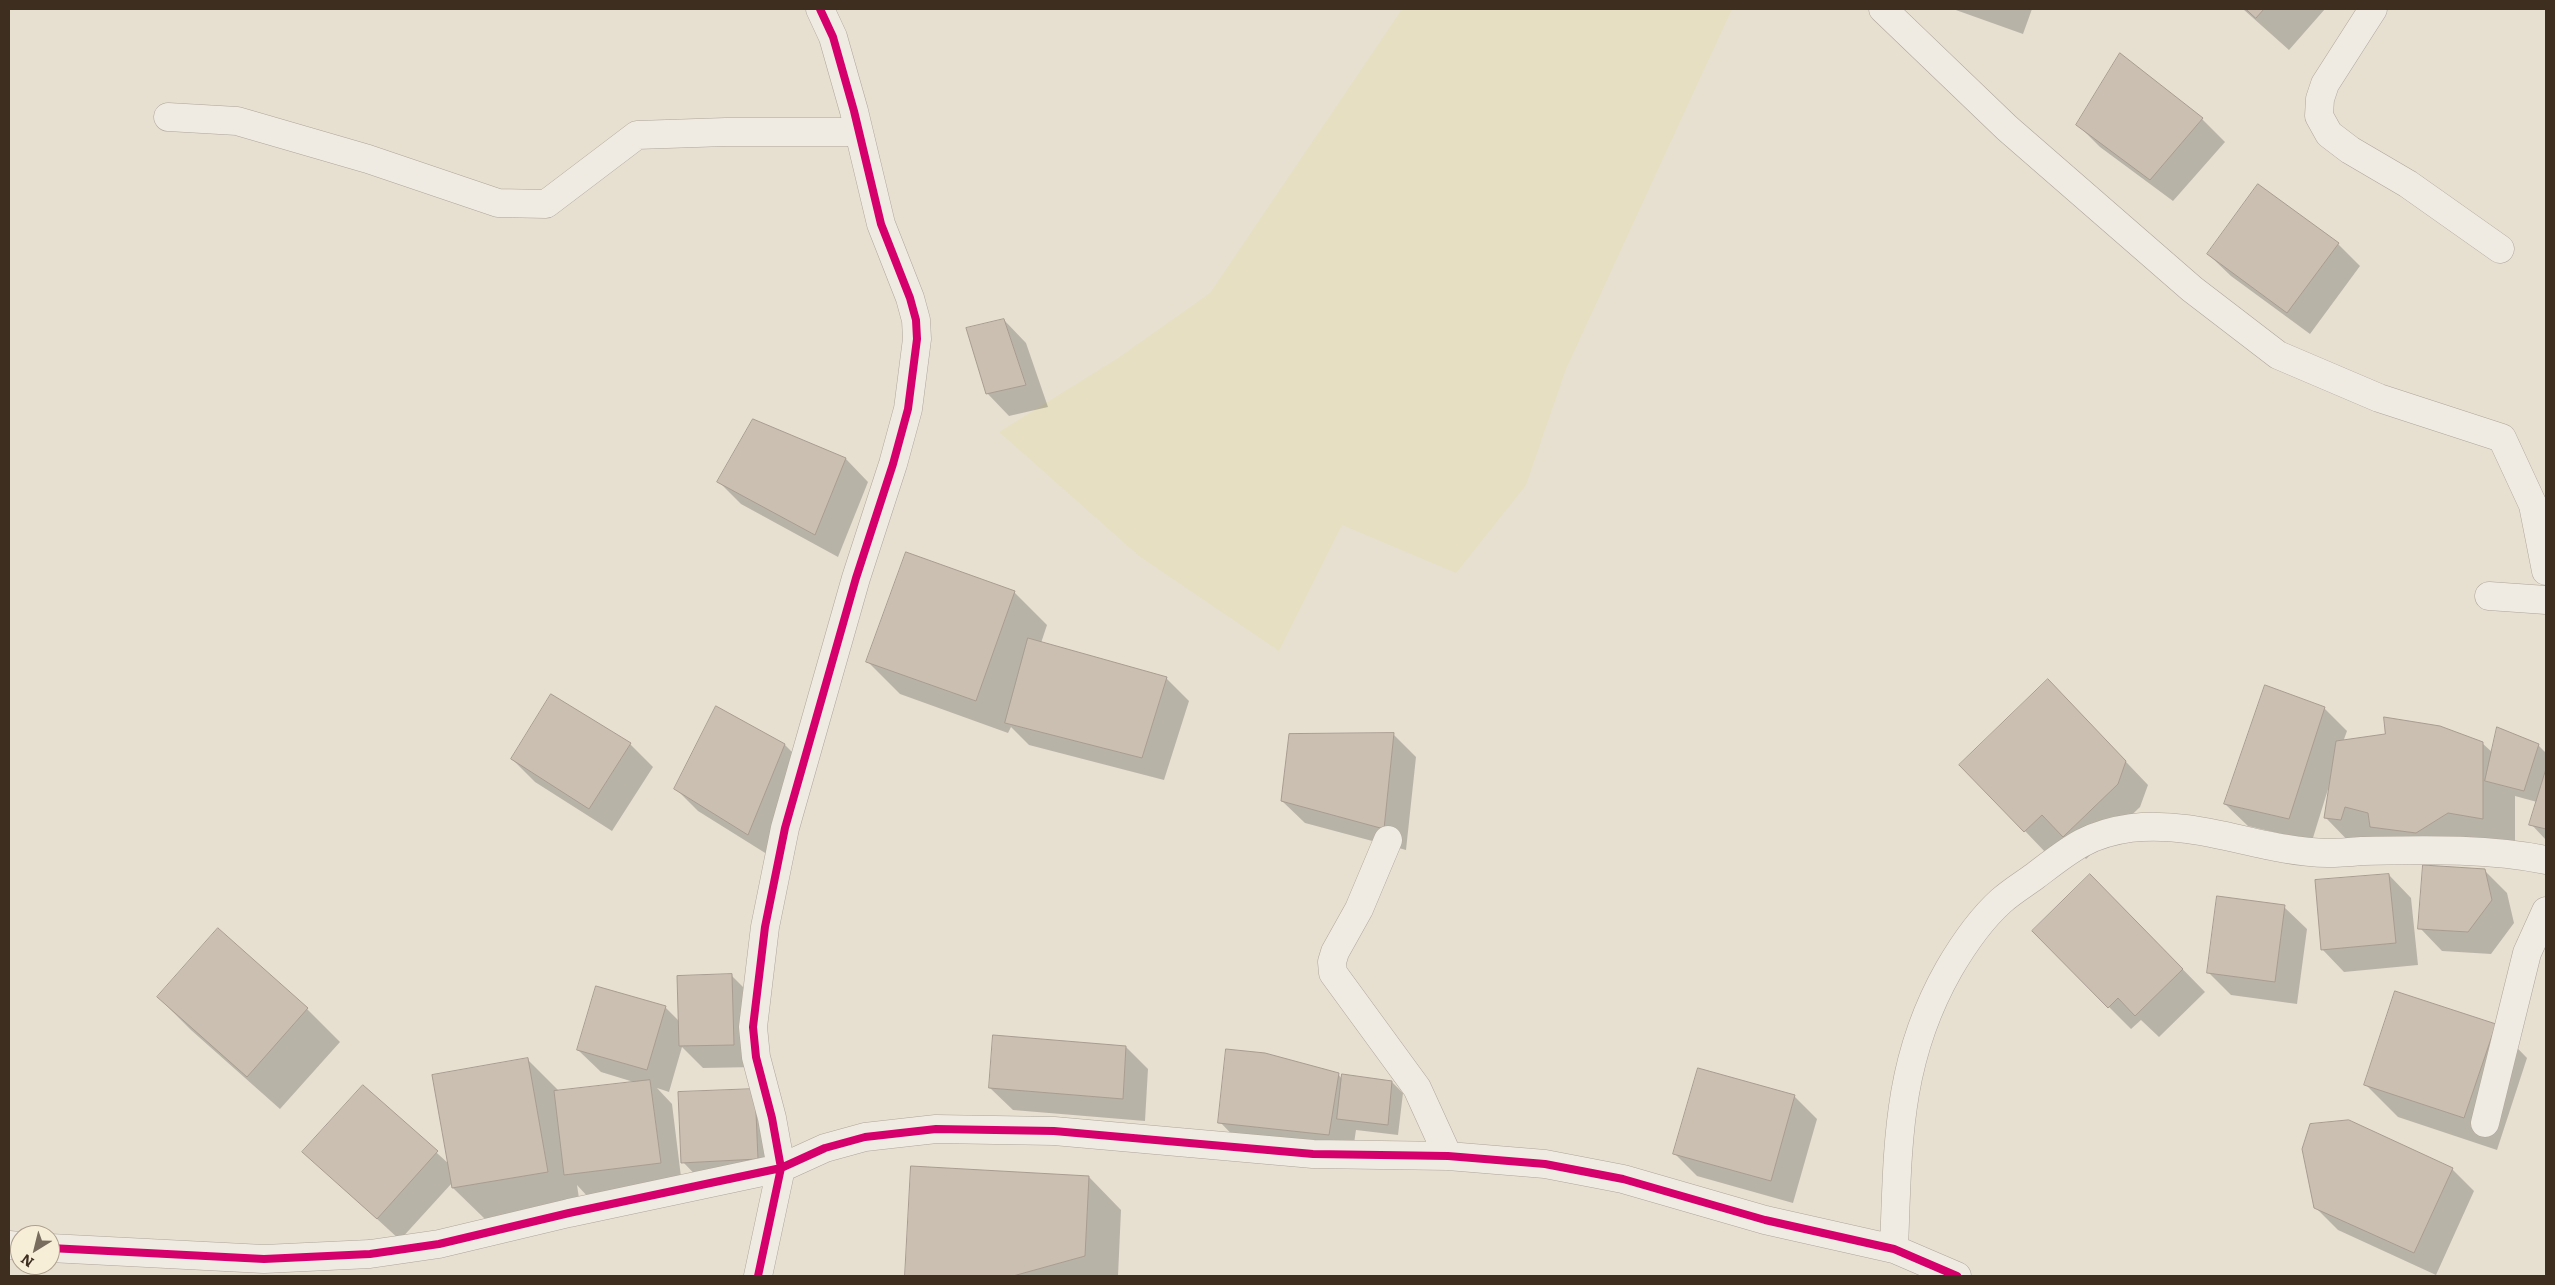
<!DOCTYPE html>
<html>
<head>
<meta charset="utf-8">
<style>
	body { margin:0 }
	#map { position:relative; width:2555px; height:1285px; overflow:hidden; background:#e7e0d1; font-family:Literata,serif }
	canvas { display:block }
	.frame { position:absolute; inset:0; border:10px solid #3d2e20; pointer-events:none }
	.north { position:absolute; left:10px; top:1225px; width:50px; height:50px; box-sizing:border-box; background:#f7eed8; border:1px solid #ada18e; border-radius:50%; rotate:216deg; font-size:14px; font-weight:700; line-height:20px; text-align:center; color:#3d2e20 }
	.north::after { content:''; display:block; margin:auto; width:18px; height:22px; background:#786c5e; clip-path:polygon(50% 0,100% 100%,50% 72%,0 100%) }
</style>
</head>
<body>
<div id="map">
<canvas width="2555" height="1285"></canvas>
<div class="frame"></div>
<div class="north">N</div>
</div>
<script>
const c = document.querySelector('canvas').getContext('2d');
c.lineJoin = 'round';
function paint(path, color) { c.fillStyle = color; c.fill(path, 'evenodd'); }
function trace(path, color, width, dash) { c.strokeStyle = color; c.lineWidth = width; c.lineCap = dash ? 'butt' : 'round'; c.setLineDash(dash || []); c.stroke(path); }
paint(new Path2D(`
	M1402 9H1732L1566 369 1526 485 1456 573 1342 525 1279 651 1139 556 999 432 1118 358 1210 293Z`), '#e6dfc2');
paint(new Path2D(`
	M1953 9H2032L2023 34Z
	M2243 9H2325L2289 50Z
	M2121 55 2202 119 2225 142 2173 201 2100 147 2078 125Z
	M2338 244 2360 266 2310 334 2231 276 2208 254Z
	M1004 320 1026 343 1048 407 1009 416 987 393Z
	M754 421 846 459 868 482 838 557 741 504 719 482Z
	M1014 592 1047 625 1041 643 1166 678 1189 701 1164 780 1029 745 1011 727 1008 733 900 694 868 662Z
	M552 696 630 744 653 767 612 831 535 782 512 759Z
	M2070 703 2148 785 2140 807 2086 859 2064 837 2047 854 2025 831Z
	M717 707 785 745 807 767 770 856 698 811 676 789Z
	M2324 708 2347 731 2343 742 2482 743 2493 753 2538 745 2546 753V840L2531 824 2537 802 2515 796V851L2481 845 2449 865 2358 851 2326 818 2329 786 2312 841 2248 826 2225 804Z
	M1393 734 1416 757 1406 850 1305 823 1282 801Z
	M2484 870 2507 893 2514 923 2491 954 2442 951 2420 928Z
	M2389 875 2411 898 2418 965 2344 972 2322 949Z
	M2113 898 2205 992 2159 1037 2141 1020 2131 1029 2109 1007Z
	M2284 907 2307 929 2297 1004 2231 995 2208 972Z
	M218 930 307 1009 340 1042 280 1109 191 1030 158 997Z
	M732 976 754 998 756 1067 703 1068 682 1047 669 1092 657 1088 672 1104 682 1185 588 1197 577 1185 580 1205 486 1220 453 1188 452 1183 400 1240 304 1152 363 1086 449 1164 528 1060 560 1092 637 1083 601 1072 578 1050 665 1007 680 1022Z
	M2495 1025 2527 1058 2497 1150 2398 1117 2365 1084Z
	M1126 1047 1148 1069 1145 1121 1013 1110 990 1088Z
	M1338 1074 1342 1079 1392 1082 1403 1093 1398 1135 1356 1130 1352 1157 1242 1145 1220 1122Z
	M754 1090 780 1181 705 1185 683 1162Z
	M1794 1096 1817 1119 1793 1203 1697 1176 1675 1154Z
	M912 1167 1089 1177 1121 1210 1118 1276H906Z
	M2452 1169 2474 1191 2436 1275 2338 1230 2315 1207Z`), '#0003');
const building = new Path2D(`
	M2246 9H2264L2256 18Z
	M2120 53 2203 118 2150 180 2076 125Z
	M2258 184 2339 243 2287 313 2207 254Z
	M1004 319 1026 385 986 394 966 328Z
	M753 419 846 458 815 535 717 482Z
	M906 552 1015 591 976 701 866 662Z
	M1028 638 1167 677 1142 758 1005 723Z
	M2048 679 2126 761 2118 784 2063 837 2042 815 2024 832 1959 765Z
	M2265 685 2325 707 2289 819 2224 804Z
	M551 694 631 743 589 809 511 759Z
	M716 706 785 744 748 835 674 789Z
	M2384 717 2440 726 2483 742V819L2448 813 2416 833 2370 827 2368 813 2345 807 2341 820 2324 818 2336 741 2385 734Z
	M2497 727 2539 744 2524 791 2485 781Z
	M1394 733 1384 829 1281 801 1289 734Z
	M2546 769V829L2529 825Z
	M2423 865 2485 869 2492 900 2468 932 2418 929Z
	M2090 874 2183 969 2135 1016 2118 998 2108 1008 2032 931Z
	M2389 874 2396 943 2321 950 2315 880Z
	M2217 896 2285 905 2275 982 2207 973Z
	M218 928 308 1008 247 1077 157 997Z
	M732 974 734 1045 679 1046 677 976Z
	M596 986 666 1006 647 1070 577 1050Z
	M2395 991 2496 1024 2464 1118 2364 1085Z
	M993 1035 1126 1046 1123 1099 989 1088Z
	M1226 1049 1265 1053 1339 1073 1329 1135 1218 1123Z
	M528 1058 548 1172 452 1188 432 1075Z
	M1698 1068 1795 1095 1771 1181 1673 1154Z
	M1342 1074 1392 1081 1388 1125 1337 1119Z
	M650 1080 661 1163 564 1175 554 1091Z
	M363 1085 438 1151 377 1219 302 1152Z
	M755 1089 758 1159 681 1163 678 1092Z
	M2349 1120 2453 1168 2414 1253 2314 1208 2302 1149 2310 1124Z
	M911 1166 1089 1176 1085 1256 1013 1276H905Z`);
paint(building, '#cbbfb2');
trace(building, '#a89c90', 1);
const street = new Path2D(`
	M1883 9 2007 128 2192 289 2278 355 2379 398 2502 438 2533 505 2546 571
	M2373 9 2325 84 2320 99 2319 116 2329 134 2350 150 2408 184 2500 249
	M168 117 237 121 368 159 498 203 546 204 637 135 726 132H858
	M2489 596 2546 600
	M1388 840 1359 909 1335 952 1332 962 1333 973 1417 1088 1448 1156
	M2485 1123 2527 953 2546 911
	M9 1245 20 1246
	M50 1248 264 1259 370 1254 439 1244 569 1213 781 1168 825 1148 865 1137 936 1129 1054 1131 1313 1154 1448 1156 1545 1164 1623 1179 1765 1220 1894 1249 1957 1276
	M1894 1249C1898 1146 1896 1062 1949 969 1963 945 1980 920 2001 901 2011 892 2024 884 2035 876 2069 850 2087 834 2131 828 2200 820 2261 852 2328 853 2339 853 2351 852 2362 851 2423 850 2486 848 2546 860
	M758 1276 781 1168 772 1118 756 1057 753 1027 765 927 785 828 856 578 893 464 908 409 917 339 916 320 910 298 881 224 854 111 833 37 820 9`);
trace(street, '#ada599', 29);
trace(street, '#efebe3', 28);
trace(new Path2D(`
	M50 1248 264 1259 370 1254 439 1244 569 1213 781 1168 825 1148 865 1137 936 1129 1054 1131 1313 1154 1448 1156 1545 1164 1623 1179 1765 1220 1894 1249 1957 1276
	M758 1276 781 1168 772 1118 756 1057 753 1027 765 927 785 828 856 578 893 464 908 409 917 339 916 320 910 298 881 224 854 111 833 37 820 9`), '#d6006c', 8);
</script>
</body>
</html>
